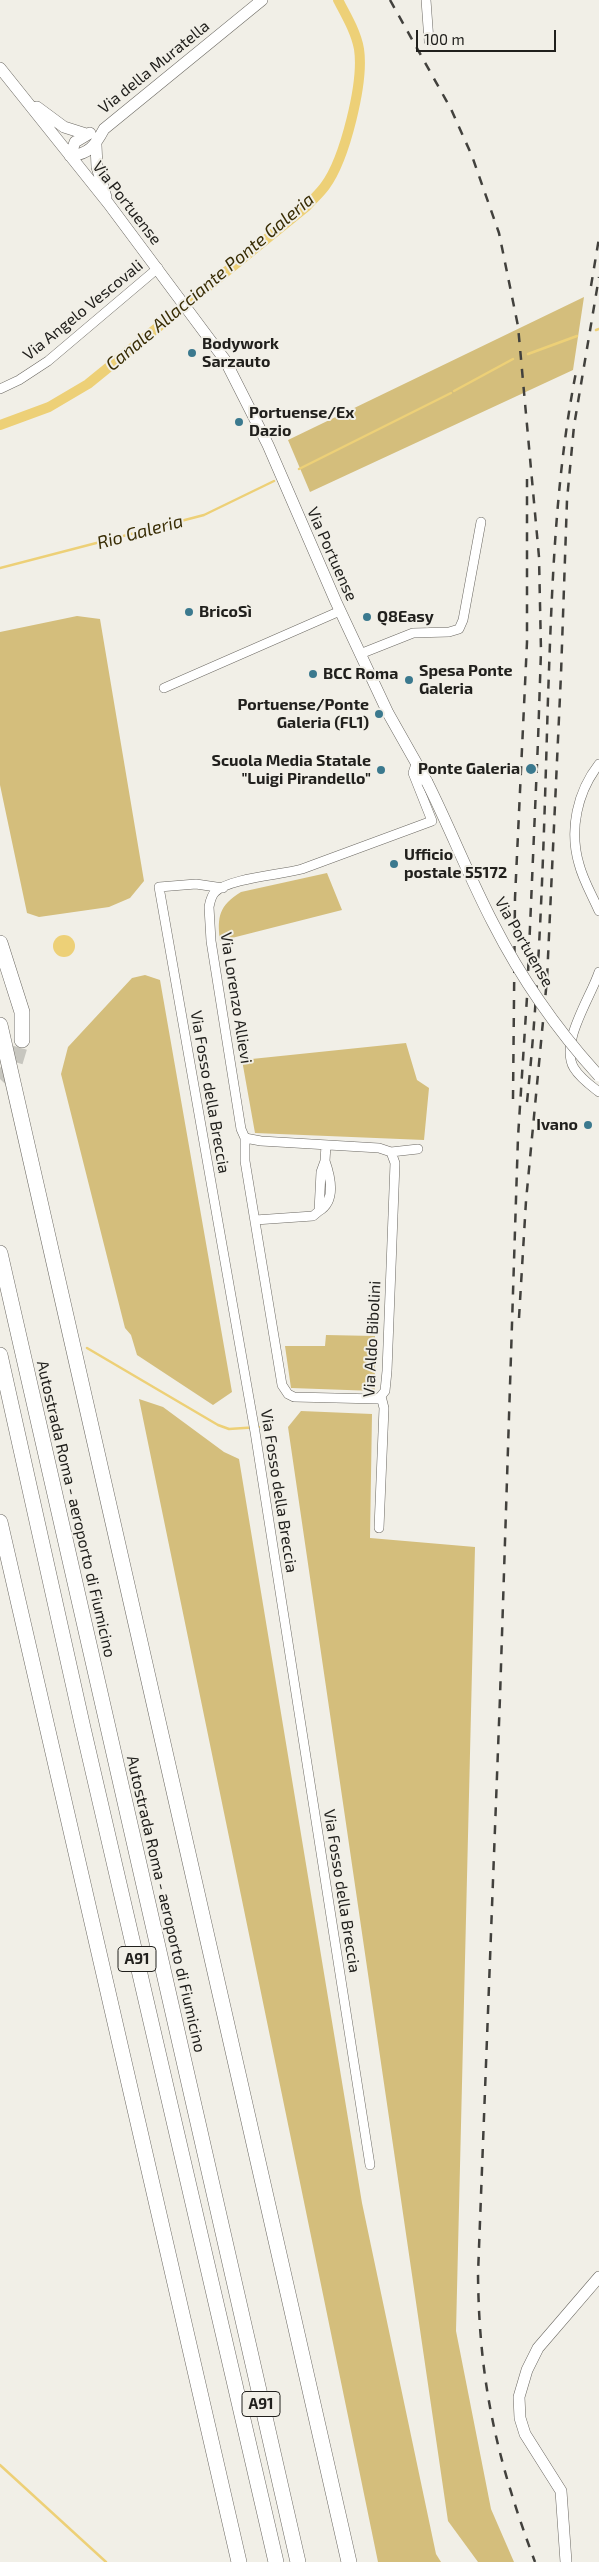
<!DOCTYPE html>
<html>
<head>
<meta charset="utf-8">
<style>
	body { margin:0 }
	#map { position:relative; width:599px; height:2562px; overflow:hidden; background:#f1efe7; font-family:"Exo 2",sans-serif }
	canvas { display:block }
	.scale { position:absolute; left:416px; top:30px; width:140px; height:22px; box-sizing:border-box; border:2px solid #21201d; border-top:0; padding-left:6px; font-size:15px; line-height:18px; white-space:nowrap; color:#21201d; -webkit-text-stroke:4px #f1efe7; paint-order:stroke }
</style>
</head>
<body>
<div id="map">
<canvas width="599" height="2562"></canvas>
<div class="scale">100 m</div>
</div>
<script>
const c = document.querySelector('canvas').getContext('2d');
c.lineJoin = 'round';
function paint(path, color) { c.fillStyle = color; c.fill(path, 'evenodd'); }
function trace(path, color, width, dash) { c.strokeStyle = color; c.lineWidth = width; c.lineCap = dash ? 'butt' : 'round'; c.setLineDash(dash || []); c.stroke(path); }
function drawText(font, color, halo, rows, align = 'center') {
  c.font = font + ' "Exo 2",sans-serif'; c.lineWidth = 4; c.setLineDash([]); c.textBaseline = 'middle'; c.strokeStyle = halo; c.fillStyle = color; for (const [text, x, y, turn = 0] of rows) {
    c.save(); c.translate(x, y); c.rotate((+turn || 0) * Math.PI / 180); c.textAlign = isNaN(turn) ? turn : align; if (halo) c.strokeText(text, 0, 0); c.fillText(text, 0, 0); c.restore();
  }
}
paint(new Path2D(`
	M584 297 573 370 310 492 288 440Z
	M77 616 100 619 144 881 130 898 109 907 39 917 27 913 0 785V632Z
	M327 873 342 910 220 941C217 916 219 906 241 892Z
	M145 975 160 980 232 1392 213 1405 137 1355 131 1335 125 1328 61 1074 68 1047 132 978Z
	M406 1043 417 1080 429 1088 424 1140 255 1133 242 1060Z
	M326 1335 375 1336V1391L291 1388 285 1346H325Z
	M139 1399 163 1407 224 1452 239 1459 362 2203 436 2554 441 2562H378Z
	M301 1411 372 1414 370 1538 475 1547 456 2331 491 2509 514 2562H478L448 2521 288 1427Z`), '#d4be7c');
paint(new Path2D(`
	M53 946a11 11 0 1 1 22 0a11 11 0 1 1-22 0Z`), '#edd077');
trace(new Path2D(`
	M596 330 599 329
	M528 354 577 336
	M454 391 513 359
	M299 469 451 393
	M0 568 204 515 274 481
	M87 1348 218 1425 229 1429 259 1427
	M0 2465 106 2562`), '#edd077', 2.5);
trace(new Path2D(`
	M0 425 49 407 88 384 307 206C313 199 320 193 325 186 345 159 364 82 359 49 356 32 346 15 338 0`), '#edd077', 10);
trace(new Path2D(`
	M0 1079 15 1063 22 1040`), '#c7c6bf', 15, [15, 8]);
const street = new Path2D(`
	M426 0 429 41
	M0 389 19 380 48 361 158 268
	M360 654 413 633 449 632 459 629 463 620 481 522
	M164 688 340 611
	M599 764C577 792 569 830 579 864 583 880 592 895 599 911
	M223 888 196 884 159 887 255 1432 370 2165
	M599 972C591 997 559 1043 574 1068 580 1078 590 1085 599 1092
	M245 1138 261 1141 379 1148 391 1152 418 1149
	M325 1161C331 1178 336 1201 319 1211L321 1172 325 1161 326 1145
	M255 1220 313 1216 319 1211
	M381 1396 377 1399 294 1397 288 1394 282 1385 245 1161V1138L241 1129 211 941 209 907C210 902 211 896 215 892 230 878 281 875 302 869L432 821 413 773 416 764
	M381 1396 385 1391 387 1371 395 1163 391 1152
	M379 1528 384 1408 381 1396`);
const secondary = new Path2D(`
	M0 68 108 203 225 360 268 445 336 602 388 713 427 782
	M37 107 64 127 86 134
	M96 145 97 167 106 197
	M70 156C89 154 95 146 104 129L262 0
	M70 156 75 142 90 133
	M566 2562 561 2491 525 2434 520 2418 519 2397 527 2370 538 2348 599 2277`);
const highway = new Path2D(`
	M0 943 22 1012V1040
	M0 1025 349 2562
	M0 1253 298 2562
	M0 1355 83 1728 276 2562
	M0 1522 239 2562`);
trace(street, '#6b6862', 10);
trace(secondary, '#6b6862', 12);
trace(highway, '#6b6862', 16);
trace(street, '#fff', 9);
trace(secondary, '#fff', 11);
trace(highway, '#fff', 15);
trace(new Path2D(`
	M390 0 451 109 472 156 499 233 518 326 539 557 541 651 538 741 527 997 518 1137 500 1697 478 2274C479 2383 497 2460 535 2562
	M591 286 599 238
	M513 1099 515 898 527 642V479
	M527 1102C541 968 544 832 548 698 552 587 555 477 577 367
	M519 1318 526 1201 547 979 561 674 567 500 574 426 599 277`), '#42413d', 2.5, [9, 9]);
const secondaryBridge = new Path2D(`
	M427 782C450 828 469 877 493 923 521 978 557 1030 599 1076`);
trace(secondaryBridge, '#6b6862', 12, []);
trace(secondaryBridge, '#fff', 11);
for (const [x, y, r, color] of [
	[192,353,5,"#3b798e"],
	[239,422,5,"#3b798e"],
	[189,612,5,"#3b798e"],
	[367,617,5,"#3b798e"],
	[313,674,5,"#3b798e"],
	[409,680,5,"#3b798e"],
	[379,714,5,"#3b798e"],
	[531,769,6,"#3b798e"],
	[381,770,5,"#3b798e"],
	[394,864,5,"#3b798e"],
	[588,1125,5,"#3b798e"]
]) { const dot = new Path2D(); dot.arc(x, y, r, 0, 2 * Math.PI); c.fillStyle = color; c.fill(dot); trace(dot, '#f1efe7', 2); }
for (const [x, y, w] of [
	[137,1959,38],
	[261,2404,38]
]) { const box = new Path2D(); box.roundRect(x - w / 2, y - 12.5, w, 25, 4); c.fillStyle = '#f1efe7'; c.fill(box); trace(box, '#21201d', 1); }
drawText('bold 15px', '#21201d', null, [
	["A91",137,1959],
	["A91",261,2404]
]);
drawText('16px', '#21201d', '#f1efe7', [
	["Via della Muratella",154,67,-39],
	["Via Portuense",127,203,52],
	["Via Angelo Vescovali",83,310,-39],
	["Via Portuense",332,554,66],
	["Via Portuense",524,942,60],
	["Via Lorenzo Allievi",236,998,81],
	["Via Fosso della Breccia",210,1092,80],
	["Via Aldo Bibolini",372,1339,-87],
	["Via Fosso della Breccia",279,1491,81],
	["Autostrada Roma - aeroporto di Fiumicino",76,1509,77],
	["Via Fosso della Breccia",342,1891,81],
	["Autostrada Roma - aeroporto di Fiumicino",166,1904,77]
]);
drawText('bold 16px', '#21201d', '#f1efe7', [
	["Bodywork",202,344],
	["Sarzauto",202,362],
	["Portuense/Ex",249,413],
	["Dazio",249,431],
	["BricoSì",199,612],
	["Q8Easy",377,617],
	["Spesa Ponte",419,671],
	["Galeria",419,689],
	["BCC Roma",323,674],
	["Portuense/Ponte",369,705,"right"],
	["Galeria (FL1)",369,723,"right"],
	["Scuola Media Statale",371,761,"right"],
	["\"Luigi Pirandello\"",371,779,"right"],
	["Ponte Galeria",520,769,"right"],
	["Ufficio",404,855],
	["postale 55172",404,873],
	["Ivano",578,1125,"right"]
], 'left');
drawText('italic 18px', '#392d05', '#f1efe7', [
	["Canale Allacciante Ponte Galeria",210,282,-40],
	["Rio Galeria",140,532,-15]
]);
</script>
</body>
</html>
